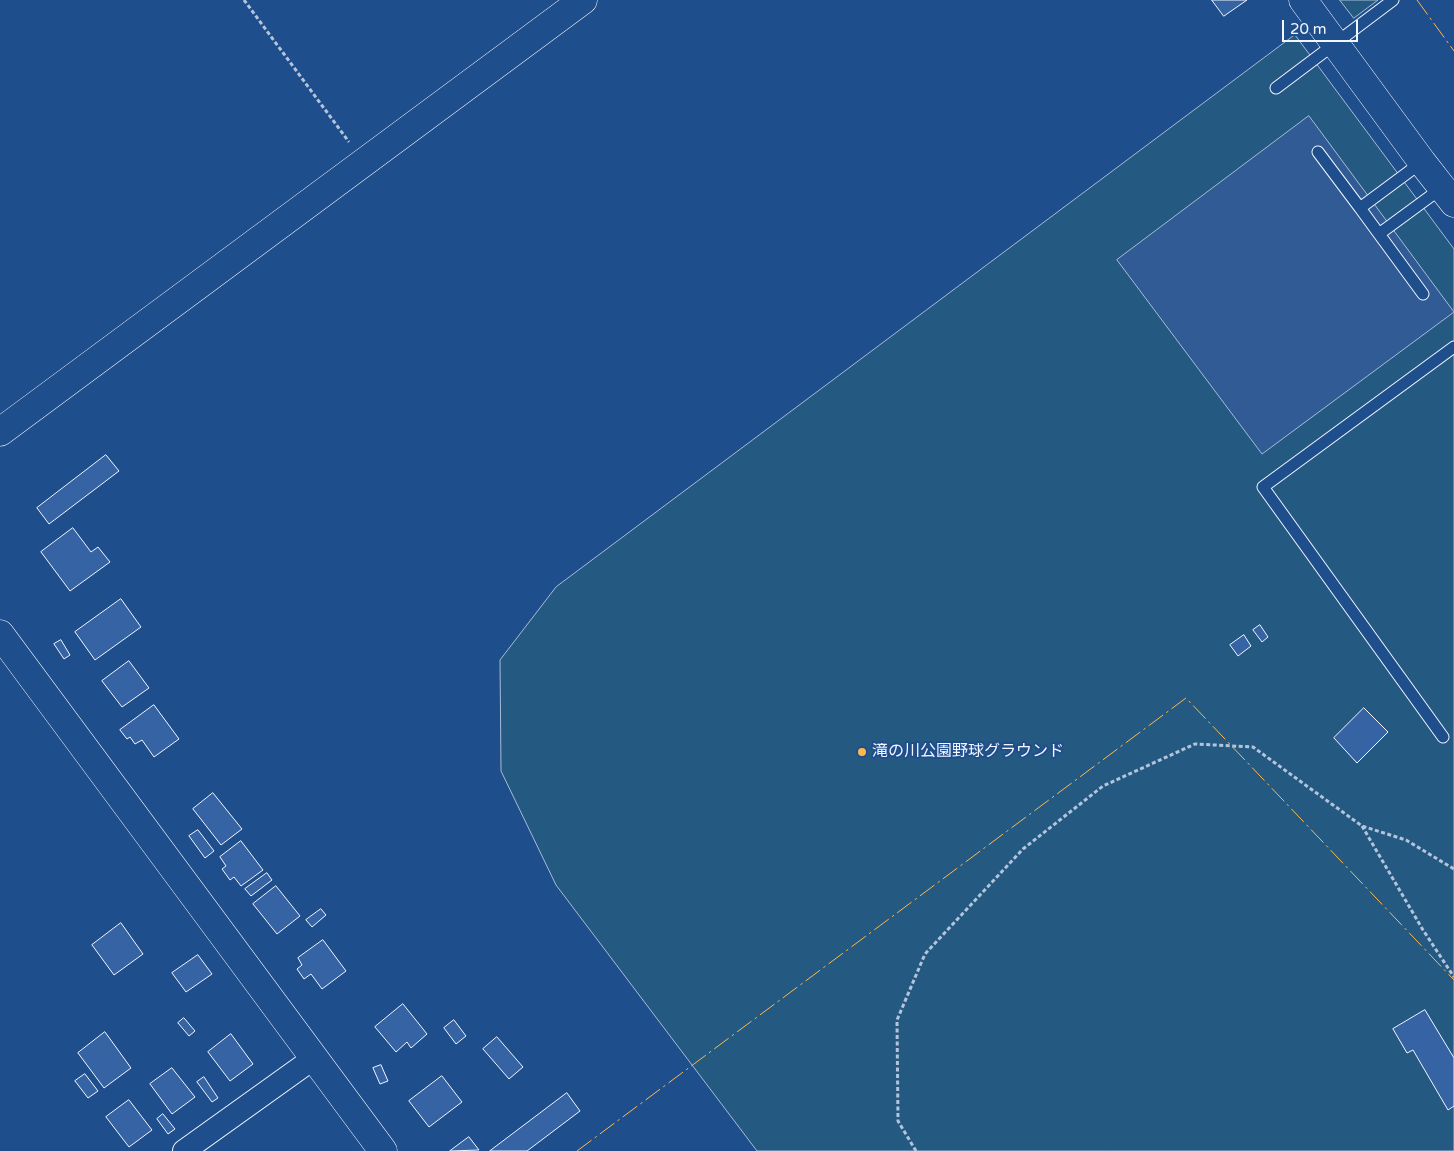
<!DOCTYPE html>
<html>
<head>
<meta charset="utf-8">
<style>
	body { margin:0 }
	#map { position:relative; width:1454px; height:1151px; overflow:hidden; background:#1f4e8c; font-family:"Varela Round",sans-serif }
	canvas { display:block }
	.scale { position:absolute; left:1282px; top:20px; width:76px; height:22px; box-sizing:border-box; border:2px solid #f2f6ff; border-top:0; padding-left:6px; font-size:15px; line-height:18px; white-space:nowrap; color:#f2f6ff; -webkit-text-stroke:4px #1f4e8c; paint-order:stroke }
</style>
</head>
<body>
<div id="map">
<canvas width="1454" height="1151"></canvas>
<div class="scale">20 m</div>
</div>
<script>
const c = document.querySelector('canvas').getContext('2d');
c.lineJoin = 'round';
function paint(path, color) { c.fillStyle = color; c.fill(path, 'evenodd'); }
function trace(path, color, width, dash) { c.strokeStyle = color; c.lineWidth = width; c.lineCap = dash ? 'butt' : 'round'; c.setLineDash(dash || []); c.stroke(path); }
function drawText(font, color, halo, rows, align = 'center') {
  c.font = font + ' "Varela Round","Noto Sans JP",sans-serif'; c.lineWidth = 4; c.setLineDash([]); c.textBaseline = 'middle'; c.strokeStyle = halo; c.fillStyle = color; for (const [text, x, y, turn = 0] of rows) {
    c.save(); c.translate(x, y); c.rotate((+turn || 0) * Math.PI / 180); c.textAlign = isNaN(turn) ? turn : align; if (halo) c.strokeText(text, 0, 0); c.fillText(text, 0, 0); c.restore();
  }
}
const green = new Path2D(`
	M1340 0H1378L1354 18Z
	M1295 35 1454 249V1151H757L556 885 501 771 500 660 556 587Z`);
paint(green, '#245a82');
trace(green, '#a8bbd7', 1);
const parking = new Path2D(`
	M1309 116 1454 312 1262 454 1117 260Z`);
paint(parking, '#305b95');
trace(parking, '#a8bbd7', 1);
const building = new Path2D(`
	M1212 0H1247L1224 16Z
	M106 455 119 471 49 524 37 508Z
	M73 528 91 552 98 547 110 562 70 591 41 552Z
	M121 599 141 627 95 660 75 632Z
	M1260 625 1268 637 1262 642 1253 630Z
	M1244 635 1251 646 1238 656 1230 645Z
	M61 640 70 655 64 659 54 644Z
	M129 661 149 688 122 707 102 681Z
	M154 705 179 739 154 757 142 740 135 744 130 737 127 739 120 730Z
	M1364 708 1388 732 1357 763 1334 738Z
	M213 793 242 829 221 845 193 809Z
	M198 830 214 851 205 858 189 836Z
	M241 841 263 870 241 886 234 877 230 880 222 869 226 866 220 857Z
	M267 873 272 880 251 896 245 889Z
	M276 886 300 916 277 934 253 904Z
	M321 909 326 915 312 927 306 920Z
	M121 923 143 954 114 975 92 945Z
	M323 940 346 971 322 989 311 974 304 979 297 969 302 965 298 958Z
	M198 955 212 974 186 992 172 973Z
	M403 1004 427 1034 411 1048 407 1042 396 1052 375 1027Z
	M1425 1010 1454 1058V1106L1448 1110 1413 1050 1407 1053 1393 1029Z
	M184 1018 195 1031 189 1036 178 1023Z
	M454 1020 466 1036 456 1044 444 1028Z
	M105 1032 131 1068 104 1088 78 1053Z
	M231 1034 253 1064 230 1081 208 1052Z
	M497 1037 523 1067 509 1079 483 1049Z
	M381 1065 388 1081 380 1084 373 1068Z
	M172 1068 195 1097 172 1114 150 1084Z
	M85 1074 98 1091 88 1098 75 1081Z
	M442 1076 462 1102 429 1127 409 1101Z
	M204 1077 218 1098 212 1102 197 1082Z
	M567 1093 580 1111 527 1151H490Z
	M129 1100 152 1130 129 1147 106 1117Z
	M163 1114 175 1129 168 1134 157 1119Z
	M469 1137 479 1150 450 1151Z`);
paint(building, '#3563a3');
trace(building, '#f2f6ff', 1);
const service = new Path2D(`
	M1276 88 1393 0
	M1318 152 1360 208
	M1422 162 1360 208 1379 234 1443 187
	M1379 234 1423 294
	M1443 737 1263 487 1454 347`);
const minor = new Path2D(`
	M184 1151 314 1058`);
const tertiary = new Path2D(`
	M1303 0 1422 162 1454 203
	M0 432 583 0
	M0 634 383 1151`);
trace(service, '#f2f6ff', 13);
trace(minor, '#f2f6ff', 24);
trace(tertiary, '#f2f6ff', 29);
trace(new Path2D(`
	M244 0 349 142
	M1362 826 1423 930 1454 977
	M916 1151 898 1121 897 1020 925 954 1023 849 1103 786 1195 744 1253 747 1362 826 1406 840 1454 869`), '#b3c4dc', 3, [4, 2.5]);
trace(service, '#1f4e8c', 11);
trace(minor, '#1f4e8c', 22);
trace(tertiary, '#1f4e8c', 28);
trace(new Path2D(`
	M1417 0 1454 51
	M577 1151 1186 698 1454 980`), '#ffb74d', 1, [18, 4, 2.5, 4]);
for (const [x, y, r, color] of [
	[862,752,5,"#ffb74d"]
]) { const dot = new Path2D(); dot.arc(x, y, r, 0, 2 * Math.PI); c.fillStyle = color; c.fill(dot); trace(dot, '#1f4e8c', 2); }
drawText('16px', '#f2f6ff', '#1f4e8c', [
	["滝の川公園野球グラウンド",872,752]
], 'left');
</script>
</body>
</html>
